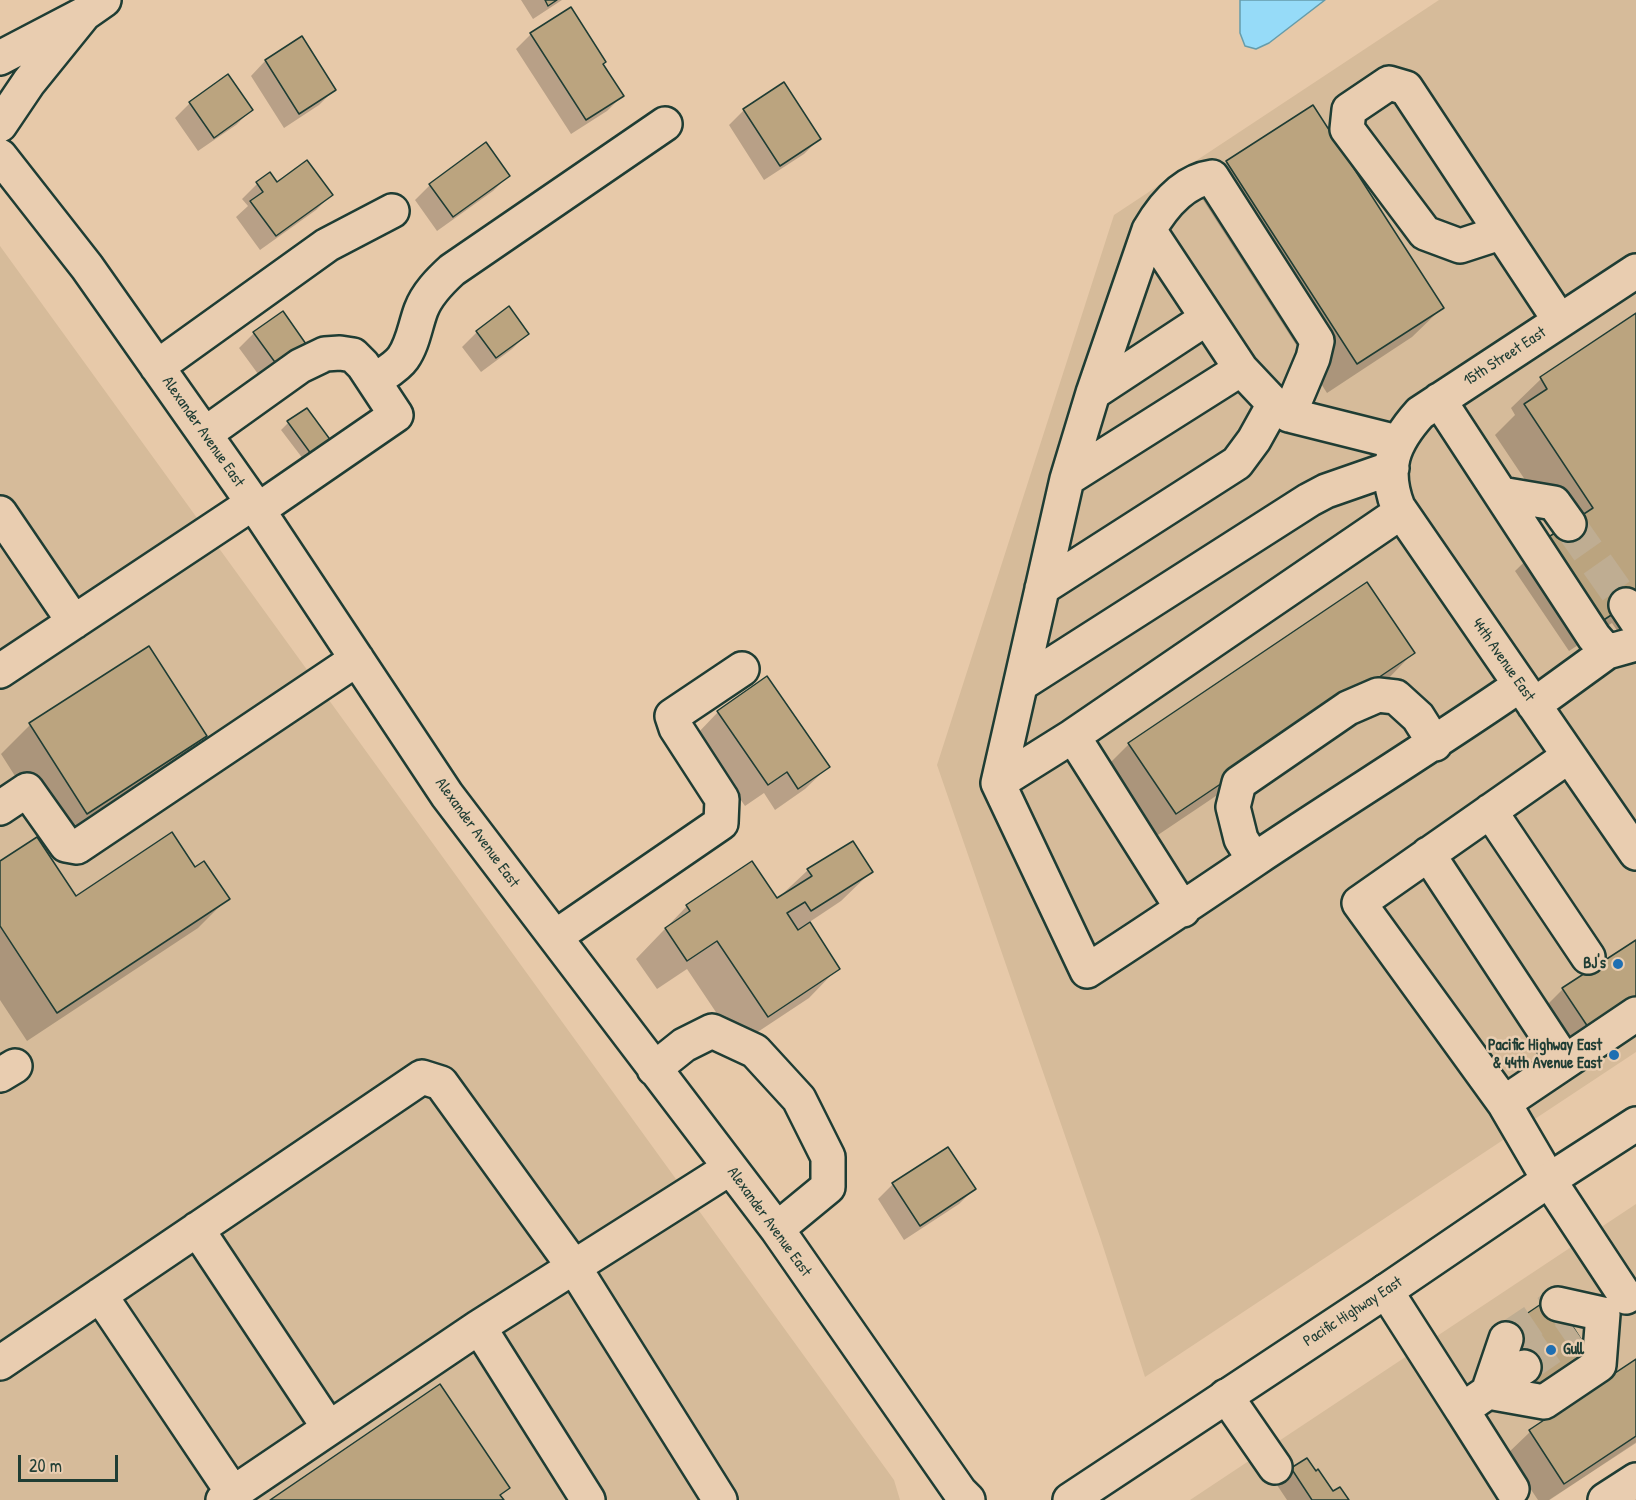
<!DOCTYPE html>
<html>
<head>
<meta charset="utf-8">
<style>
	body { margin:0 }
	#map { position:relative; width:1636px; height:1500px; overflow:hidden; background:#e7c9a9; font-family:"Patrick Hand",sans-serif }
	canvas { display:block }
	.scale { position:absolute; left:18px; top:1455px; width:100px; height:27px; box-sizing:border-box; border:3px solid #1f3d34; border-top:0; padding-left:8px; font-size:18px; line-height:21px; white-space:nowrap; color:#1f3d34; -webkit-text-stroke:4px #e9cdb0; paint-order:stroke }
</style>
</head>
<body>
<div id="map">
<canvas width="1636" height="1500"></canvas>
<div class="scale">20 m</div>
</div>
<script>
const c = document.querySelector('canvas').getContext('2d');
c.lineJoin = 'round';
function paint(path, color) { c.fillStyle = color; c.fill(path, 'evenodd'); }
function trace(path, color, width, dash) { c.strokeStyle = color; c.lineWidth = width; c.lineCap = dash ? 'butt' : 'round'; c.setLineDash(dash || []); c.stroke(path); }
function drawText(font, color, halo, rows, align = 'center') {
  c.font = font + ' "Patrick Hand",sans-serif'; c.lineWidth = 5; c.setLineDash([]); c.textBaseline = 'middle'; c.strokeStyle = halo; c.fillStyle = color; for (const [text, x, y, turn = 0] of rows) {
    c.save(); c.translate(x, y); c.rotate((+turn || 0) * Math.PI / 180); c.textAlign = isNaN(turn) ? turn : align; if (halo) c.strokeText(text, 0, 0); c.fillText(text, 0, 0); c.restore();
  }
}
paint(new Path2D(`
	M1439 0H1636V1052L1145 1377 1100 1237 937 765 1114 215Z
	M0 246 894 1480 900 1500H0Z
	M1636 1204V1442L1550 1500H1190Z`), '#d6bb9a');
const water = new Path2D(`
	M1240 0H1325L1269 43 1256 49 1245 46 1240 33Z`);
paint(water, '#96dbf8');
trace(water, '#669caa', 1.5);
paint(new Path2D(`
	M521 0H562L533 19Z
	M531 34 602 64 622 96 607 111 571 134 516 49Z
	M301 38 334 90 319 105 284 128 251 76 265 61Z
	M228 76 251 110 236 125 198 151 175 118 190 103Z
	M744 110 819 139 804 154 764 180 729 125Z
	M1227 162 1442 308 1412 337 1327 393 1198 192Z
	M508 176 493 191 437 231 415 200 430 185Z
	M257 184H277L331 195 316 210 260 250 236 217 248 206 242 199Z
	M1636 315V659L1612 623 1569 651 1515 571 1545 542 1560 532 1495 435 1515 415 1511 408 1541 379Z
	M477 332 527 334 512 349 481 372 462 347Z
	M254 333 304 344 261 378 239 348Z
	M288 423 335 449 310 468 281 430Z
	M1413 653 1384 683 1146 843 1099 774 1129 744Z
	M718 712 828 767 805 789 775 810 764 793 745 806 696 735Z
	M30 725 205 736 176 766 57 842 1 754Z
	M0 863 75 898 195 869 228 898 198 928 27 1041 0 1000Z
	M808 870 871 872 841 901 808 923 838 968 809 998 738 1045 687 969 657 989 636 959 687 906 776 900Z
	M1636 942V1009L1569 1054 1541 1011 1563 989Z
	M893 1184 974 1189 959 1204 904 1240 878 1199Z
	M1636 1361V1443L1549 1500H1538L1507 1454 1530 1432Z
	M1307 1460 1333 1493 1347 1500H1287L1277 1485 1292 1470Z`), '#0003');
const building = new Path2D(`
	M545 0H557L548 6Z
	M571 7 606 62 603 64 624 96 586 120 530 33Z
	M302 36 336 90 299 114 265 60Z
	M228 74 253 110 214 138 189 102Z
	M784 82 821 139 780 166 743 109Z
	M1313 105 1444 308 1357 364 1226 161Z
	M486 142 510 176 453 217 429 184Z
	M307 160 333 195 276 236 250 201 263 192 256 182 270 172 277 182Z
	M509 306 529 334 496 358 476 331Z
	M283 311 306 344 277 365 253 332Z
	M1636 313V599L1599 623 1544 540 1593 508 1524 404 1547 389 1540 377Z
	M307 408 337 449 317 462 287 421Z
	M1367 582 1415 653 1176 814 1128 743Z
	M149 646 207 736 87 814 29 723Z
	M767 676 830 767 798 789 787 772 768 785 717 711Z
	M172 832 195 867 204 861 230 899 57 1013 0 926V861L37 837 76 896Z
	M853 841 873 872 811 911 805 902 787 913 798 930 810 922 840 969 768 1017 717 941 687 961 665 928 690 911 686 905 752 861 777 898 812 876 807 869Z
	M1636 940V1003L1592 1033 1562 988Z
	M948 1147 976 1189 920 1226 892 1183Z
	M1553 1296 1595 1361 1543 1395 1501 1331Z
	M1636 1359V1436L1564 1484 1529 1430Z
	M440 1384 510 1488 500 1495 504 1500H270Z
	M1307 1458 1316 1471 1318 1469 1333 1491 1340 1487 1349 1500H1312L1291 1468Z`);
paint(building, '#bba47f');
trace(building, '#1f3d34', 1.5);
trace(new Path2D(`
	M1569 524 1626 605
	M1506 1339 1558 1304
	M1524 1367 1576 1331`), '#bfad92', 33, [33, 16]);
const minor = new Path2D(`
	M0 58 84 14 104 0
	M0 125 29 82 84 14
	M0 156 87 267 258 510 447 795 777 1229 960 1492 968 1500
	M1149 230 1241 369 1274 404 1289 415 1397 442
	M1500 233 1460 246 1425 233 1347 129 1349 110 1389 83 1406 88 1560 321
	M1636 271 1420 413C1393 443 1383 468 1398 507L1636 853
	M157 367 327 245 392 211
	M374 381C383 374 396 368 403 358 413 344 415 326 421 310 427 294 440 281 452 270L665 124
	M1093 393 1207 318
	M1439 400 1594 637 1607 652
	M1289 415 1313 358 1317 341 1212 177C1183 181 1163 206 1149 230L1093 393 1067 479 998 783 1087 971C1143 935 1198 898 1254 860 1342 801 1433 745 1520 685
	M205 434 300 366 325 354 340 353 353 355 363 365 396 415 258 510
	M1067 479 1241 369
	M1501 494 1554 503 1569 524
	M0 513 74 622
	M1042 588 1237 463 1254 440 1274 404
	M1626 605 1636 620
	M0 671 253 503
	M1021 684 1309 500 1326 491 1392 468
	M1534 705 1607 652 1636 644
	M1569 756 1359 903 1504 1103 1549 1180 1626 1297
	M998 783 1073 736
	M0 808 27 790 66 845 77 847 357 659
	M1490 811 1588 957
	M1428 854 1565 1062
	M1254 860 1241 839 1233 807 1239 783 1348 708 1378 695 1396 697 1418 717 1435 744
	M1183 910 1073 736 1401 512
	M555 937 721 823 722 799 676 728 672 716 742 669
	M654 1069 684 1045 712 1031 755 1051 799 1099 828 1157V1187L777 1229
	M0 1075 15 1066
	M1504 1103 1636 1014
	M197 1229 329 1428
	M1386 1291 1462 1410 1524 1367
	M100 1295 233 1493
	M479 1327 588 1500
	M1506 1339 1488 1392 1544 1402 1599 1365 1603 1314 1558 1304
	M0 1363 422 1077 441 1083 574 1267 720 1500
	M1226 1396 1275 1467
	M1462 1410 1512 1489
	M223 1500 479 1327 730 1168
	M1605 1500 1636 1480`);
const major = new Path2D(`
	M1070 1500 1386 1291 1549 1180 1636 1124`);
trace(minor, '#1f3d34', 38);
trace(major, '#1f3d34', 38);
trace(minor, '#e9cdb0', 33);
trace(major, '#e9cdb0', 33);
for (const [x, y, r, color] of [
	[1618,964,6,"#1f6fb2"],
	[1614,1055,6,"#1f6fb2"],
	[1551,1350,6,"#1f6fb2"]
]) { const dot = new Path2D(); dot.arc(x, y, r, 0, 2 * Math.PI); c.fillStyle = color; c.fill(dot); trace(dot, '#e9cdb0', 2); }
drawText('16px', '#1f3d34', '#e9cdb0', [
	["15th Street East",1505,357,-33],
	["Alexander Avenue East",203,432,55],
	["44th Avenue East",1503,660,55],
	["Alexander Avenue East",477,833,54],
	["Alexander Avenue East",769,1222,54],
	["Pacific Highway East",1353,1312,-33]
]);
drawText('bold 16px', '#1f3d34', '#e9cdb0', [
	["BJ's",1606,964],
	["Pacific Highway East",1602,1046],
	["& 44th Avenue East",1602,1064],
	["Gull",1563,1350,"left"]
], 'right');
</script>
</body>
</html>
